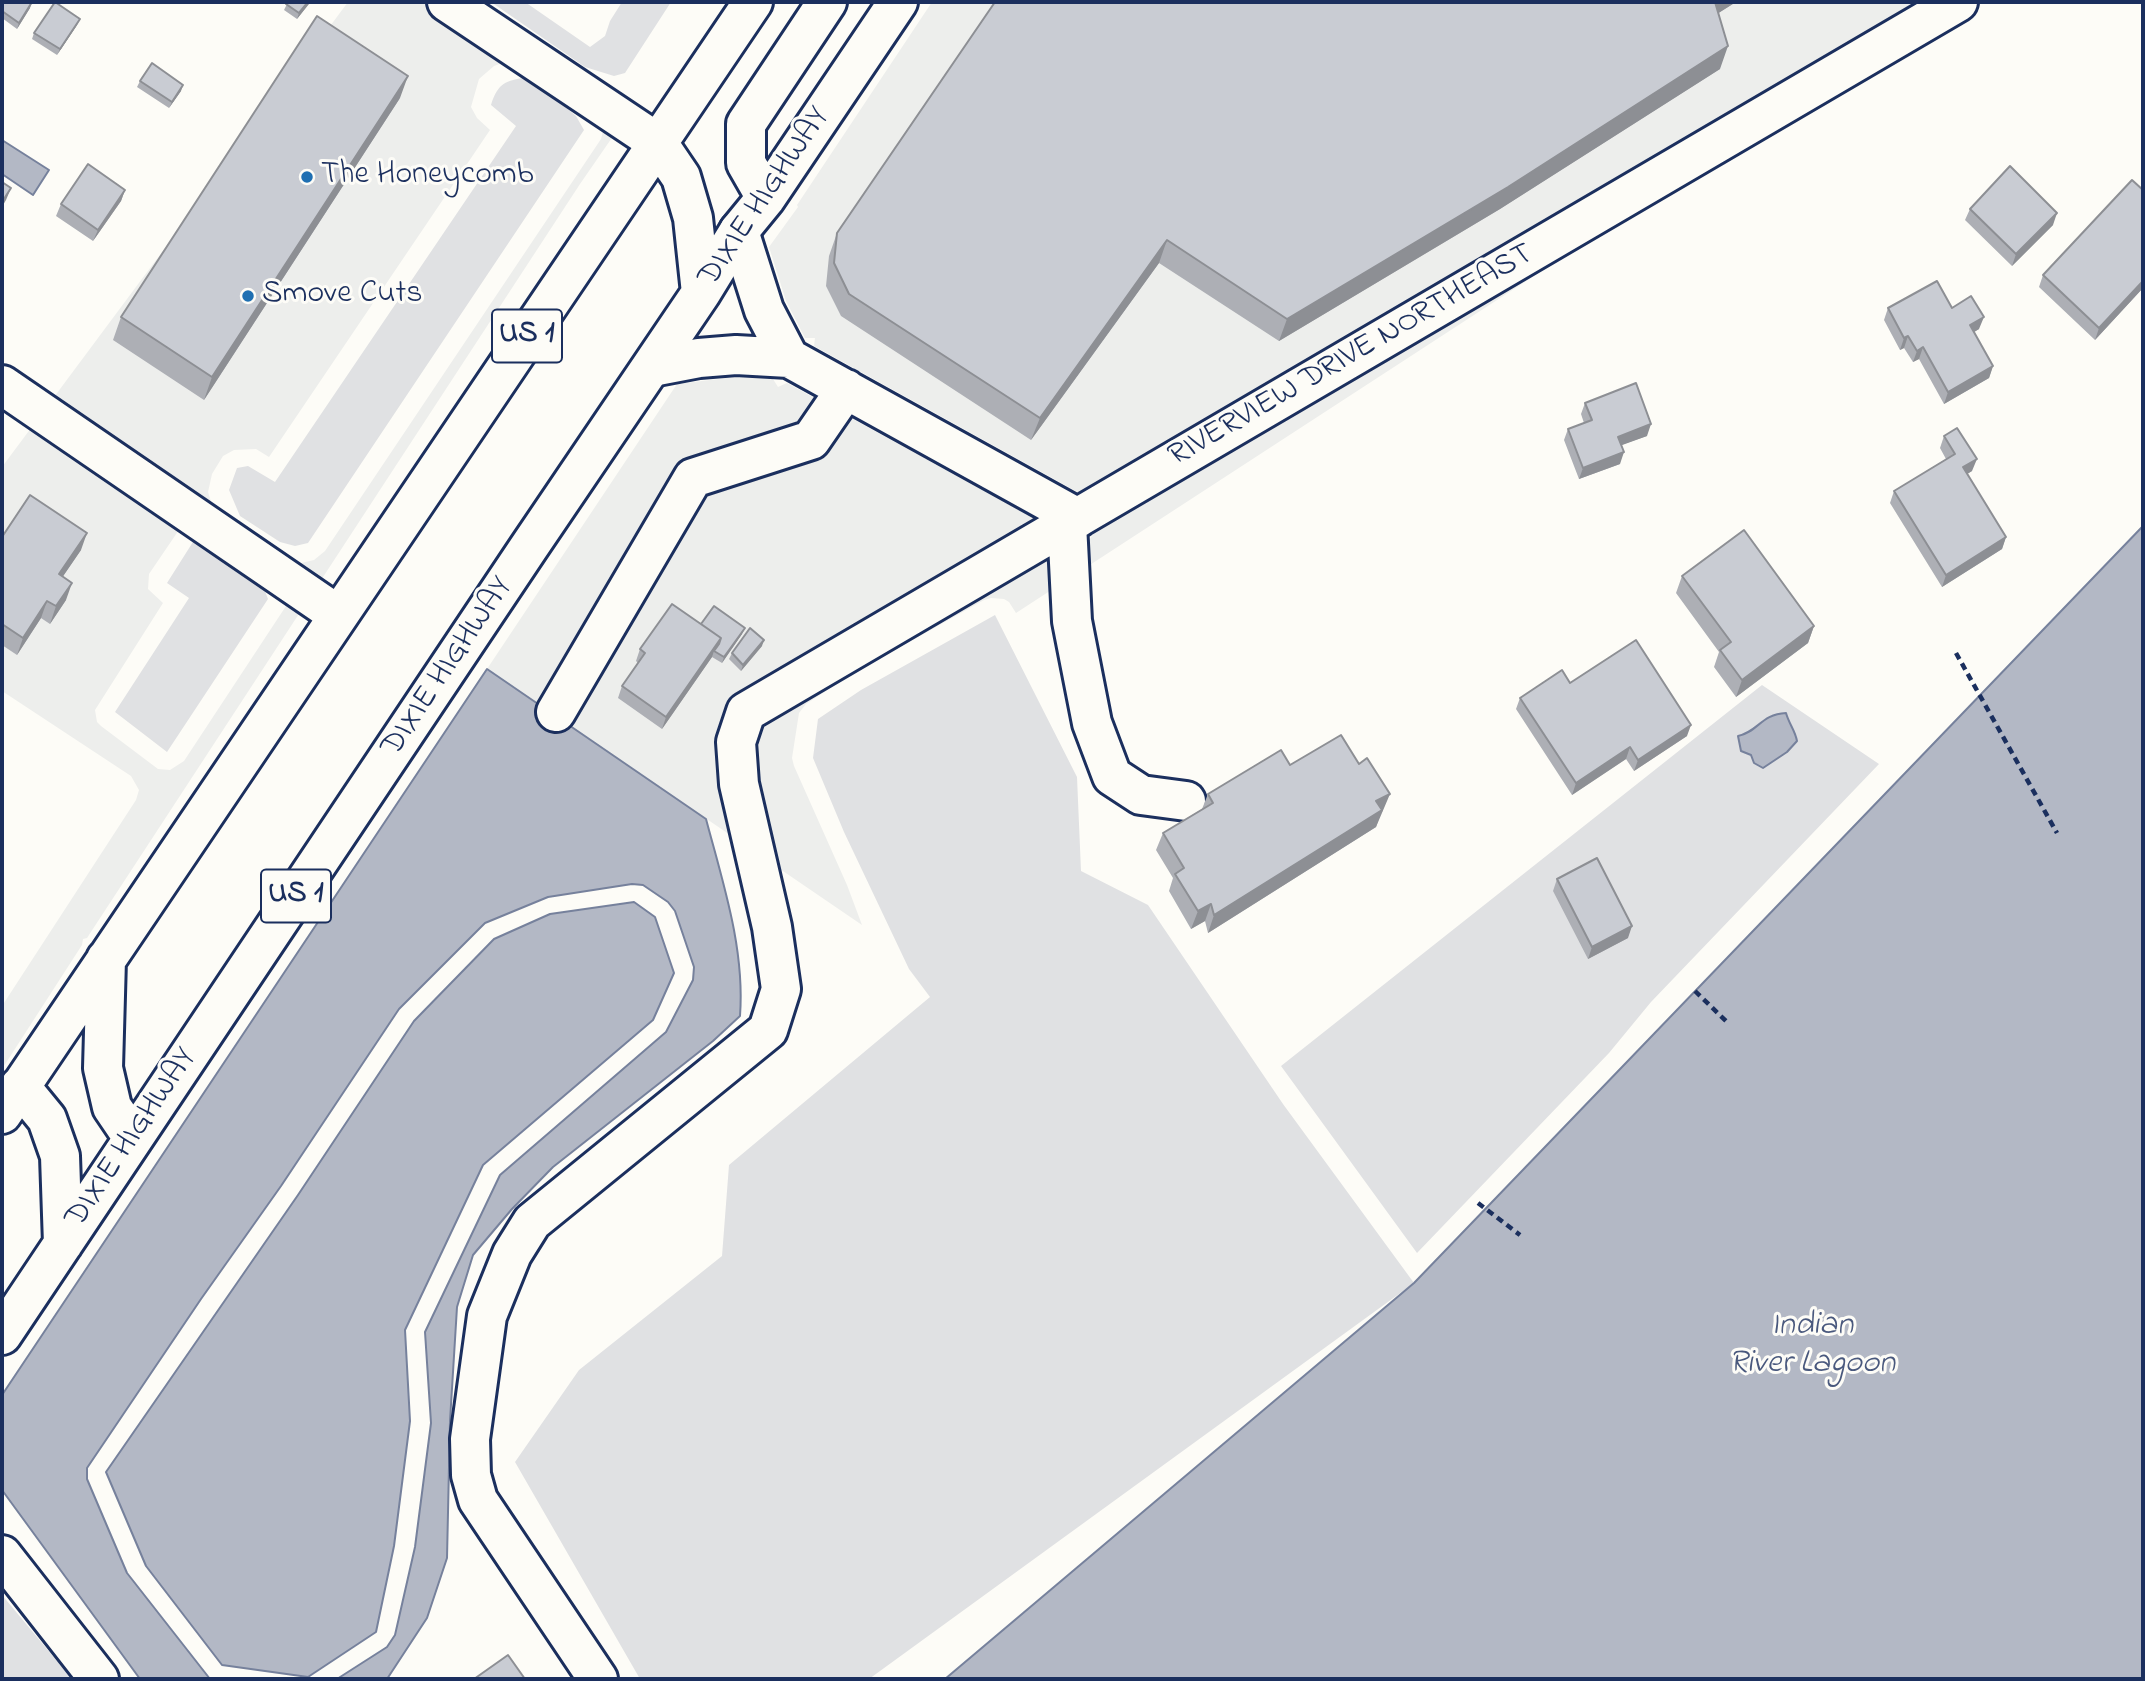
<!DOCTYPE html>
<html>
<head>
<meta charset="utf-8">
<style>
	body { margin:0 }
	#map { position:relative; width:2145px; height:1681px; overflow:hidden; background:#fdfcf7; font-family:"Indie Flower",sans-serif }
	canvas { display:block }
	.frame { position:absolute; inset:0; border:4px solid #1b2f5e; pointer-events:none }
</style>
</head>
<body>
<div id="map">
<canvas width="2145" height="1681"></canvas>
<div class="frame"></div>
</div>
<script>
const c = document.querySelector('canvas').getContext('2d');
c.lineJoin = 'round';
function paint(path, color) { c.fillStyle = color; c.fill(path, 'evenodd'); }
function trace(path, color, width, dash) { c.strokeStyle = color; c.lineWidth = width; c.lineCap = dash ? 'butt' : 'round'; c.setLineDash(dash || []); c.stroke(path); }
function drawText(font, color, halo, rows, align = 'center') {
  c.font = font + ' "Indie Flower",sans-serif'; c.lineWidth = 6; c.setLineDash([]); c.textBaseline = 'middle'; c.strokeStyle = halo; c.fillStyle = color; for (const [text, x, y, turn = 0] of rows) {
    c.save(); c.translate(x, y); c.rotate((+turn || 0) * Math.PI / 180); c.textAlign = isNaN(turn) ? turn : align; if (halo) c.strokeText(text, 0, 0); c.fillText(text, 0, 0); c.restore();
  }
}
paint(new Path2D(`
	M348 2H456L606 93 622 92 636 103 580 184 87 938 83 939 82 945 2 1069V1006L136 800 139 790 131 776 2 691V467ZM505 62 604 127 601 139 325 551 314 560 293 565 214 511 208 492 212 474 223 456 234 450 256 449 269 457 490 130 477 118 471 107 479 79 494 66ZM185 521 288 603 184 761 170 770 158 769 101 726 97 722 95 710 163 603 148 589 149 574Z
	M932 2H1955L1016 613 1009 602 1004 599 991 598 984 600 852 674 806 704 799 713 792 758 794 766 847 885 862 925 487 669 677 384 735 377 773 379 778 387 787 383 1085 546 1110 510 814 346 815 338H805L786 301 769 247 798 207 797 205Z`), '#edeeec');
paint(new Path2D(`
	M491 2H525L590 47 605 36 610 21 622 2H671L625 73 614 76 585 67Z
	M523 78 534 80 576 116 584 130 308 543 295 546 280 542 240 516 229 490 237 468 248 466 275 482 516 126 491 105C497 86 503 81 523 78Z
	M198 534 260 578 268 599 167 752 115 712 189 598 167 583Z
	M995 615 1077 777 1081 871 1148 905 1283 1104 1414 1283 869 1679H640L515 1462 579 1370 722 1256 729 1165 930 997 909 969 844 832 813 758 818 719 861 690Z
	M1762 685 1879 764 1651 1002 1609 1053 1417 1253 1281 1066Z
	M2 1595 72 1679H2Z`), '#e0e1e3');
const water = new Path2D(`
	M2 140 49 170 33 195 2 174Z
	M2143 526V1679H945L1414 1283Z
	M487 669 706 819C723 883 745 949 740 1016L713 1041 553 1167 512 1209 473 1255 457 1307 450 1421 447 1558 427 1618 387 1679H337L387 1647 395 1635 415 1547 431 1423 425 1332 500 1175 666 1032 693 980 694 967 675 911 668 902 643 885 632 884 548 897 485 923 399 1009 281 1186 201 1299 87 1468V1479L127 1573 210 1679H140L2 1490V1395Z
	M1786 713C1789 724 1795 730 1797 741L1787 752 1763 768 1754 763 1751 755 1741 751 1738 736C1758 732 1761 714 1786 713Z
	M634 902 655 917 674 973 653 1020 483 1165 405 1330 410 1421 394 1546 376 1632 308 1677 222 1665 146 1566 106 1472 298 1195 414 1021 494 939 550 914Z`);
paint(water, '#b3b8c5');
trace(water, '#76819c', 2);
const minor = new Path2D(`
	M447 2 658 143
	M739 231 764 310 789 358
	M652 367 699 358 736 355 789 358 1078 518
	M2 385 338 615
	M1067 524 1072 621 1092 723 1112 776 1141 795 1186 801
	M556 712 693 478 811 440 846 389
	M2 1555 99 1679
	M598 1679 478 1500 471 1475 470 1439 487 1316 512 1254 532 1222 768 1030 781 989 772 927 739 784 736 742 746 712 1958 2`);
const major = new Path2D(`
	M658 143 681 177 693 218 701 293
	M766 198 746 163V124L827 2
	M106 959 103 1068 112 1107 133 1138
	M20 1086 47 1119 60 1156 63 1244
	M2 1114 753 2
	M2 1335 529 547 701 293 739 231 766 198 898 2`);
trace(minor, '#1b2f5e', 44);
trace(major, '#1b2f5e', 44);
trace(new Path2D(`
	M1956 653 2057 833
	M1695 991 1728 1023
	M1478 1203 1520 1235`), '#1b2f5e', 4.5, [7, 5]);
trace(minor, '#fdfcf7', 38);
trace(major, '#fdfcf7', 38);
paint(new Path2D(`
	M2 2 30 8 17 29 2 18Z
	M288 2H310L297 19 284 10Z
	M995 2H1736L1718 13 1720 69 1500 209 1279 341 1159 263 1031 440 841 316 826 286 829 256 837 233Z
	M77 25 57 55 32 39 34 33Z
	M140 81 181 91 169 108 137 87Z
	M400 98 204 400 113 340 121 317Z
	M125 190 121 201 93 241 56 216 61 204Z
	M1970 209 2053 225 2012 266 1965 220Z
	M2043 275 2143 288 2095 340 2039 287Z
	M1888 308H1952L1979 329 1974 332 1993 366 1989 378 1944 404 1919 359 1913 362 1904 348 1900 350 1884 320Z
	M1585 403 1647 436 1621 445 1620 464 1579 479 1564 440 1568 429 1584 423 1581 414Z
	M1944 436 1972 471 1967 474 2006 537 2002 549 1942 587 1890 503 1894 491 1946 459 1940 448Z
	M2 537 81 550 63 576 66 600 50 624 41 618 17 655 2 645Z
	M1682 576 1814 626 1808 643 1736 697 1714 667 1719 652 1676 593Z
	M701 624 742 634 722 663 712 657 662 729 618 698 622 686 638 663 636 661 640 649Z
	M762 646 741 671 729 659 732 653Z
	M1570 683 1687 736 1634 771 1626 759 1572 795 1516 709 1520 698Z
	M1359 764 1383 811 1381 812 1376 827 1208 933 1205 921 1191 929 1169 891 1173 878 1156 850 1163 833 1202 809 1208 794 1290 765Z
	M1557 879 1628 938 1588 959 1553 891Z`), '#adafb5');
paint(new Path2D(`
	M32 2 30 8 17 29 19 23Z
	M308 2H310L309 4 297 19 299 13Z
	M1713 2H1736L1706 21Z
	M80 19 77 25 57 55 60 49Z
	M1728 46 1720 69 1500 209 1279 341 1287 319Z
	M408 76 400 98 204 400 212 377Z
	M183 85 181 91 169 108 172 102Z
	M11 188 6 200 2 207V202Z
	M125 190 121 201 93 241 98 230Z
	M2057 213 2053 225 2012 266 2016 254Z
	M1167 240 1159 263 1031 440 1040 418Z
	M2143 281V288L2095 340 2099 328Z
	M1984 317 1979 329 1966 337 1970 325Z
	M1908 336 1904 348 1900 350 1904 338Z
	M1923 347 1919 359 1913 362 1917 351Z
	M1993 366 1989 378 1944 404 1948 392Z
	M1651 424 1647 436 1614 448 1618 437Z
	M1624 452 1620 464 1579 479 1583 468Z
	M1977 459 1972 471 1959 479 1963 467Z
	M87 533 81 550 53 591 59 574Z
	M2006 537 2002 549 1942 587 1946 575Z
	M72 583 66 600 50 624 56 606Z
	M47 601 41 618 17 655 23 638Z
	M1814 626 1808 643 1736 697 1742 680Z
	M745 628 742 634 722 663 724 657Z
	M721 638 717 650 714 651 712 657 662 729 666 717Z
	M764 640 762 646 741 671 743 665Z
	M1691 725 1687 736 1634 771 1638 760Z
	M1630 747 1626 759 1572 795 1576 783Z
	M1390 794 1376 827 1208 933 1214 915 1376 801Z
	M1211 904 1205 921 1191 929 1198 911Z
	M1632 926 1628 938 1588 959 1592 947Z`), '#8d8f94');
const building = new Path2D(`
	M2 2H32L19 23 2 11Z
	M55 2 80 19 60 49 34 33Z
	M288 2H308L299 13 286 4Z
	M995 2H1715L1728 46 1508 187 1287 319 1167 240 1040 418 849 294 834 263 837 233Z
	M317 16 408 76 212 377 121 317Z
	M152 63 183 85 172 102 140 81Z
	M88 164 125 190 98 230 61 204Z
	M2010 166 2057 213 2016 254 1970 209Z
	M2132 180 2143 190V281L2099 328 2043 275Z
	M2 182 11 188 2 202Z
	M1937 281 1952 308 1971 296 1984 317 1970 325 1993 366 1948 392 1923 347 1917 351 1908 336 1904 338 1888 308Z
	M1636 383 1651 424 1618 437 1624 452 1583 468 1568 429 1592 420 1585 403Z
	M1957 428 1977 459 1963 467 2006 537 1946 575 1894 491 1955 454 1944 436Z
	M30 495 87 533 59 574 72 583 56 606 47 601 23 638 2 624V537Z
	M1744 530 1814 626 1742 680 1720 650 1731 642 1682 576Z
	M672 604 721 638 666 717 622 686 645 653 640 649Z
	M714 606 745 628 724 657 714 651 719 644 721 638 701 624Z
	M750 628 764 640 743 665 732 653Z
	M1636 640 1691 725 1638 760 1630 747 1576 783 1520 698 1562 670 1570 683Z
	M1341 735 1359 764 1367 758 1390 794 1376 801 1382 810 1214 915 1211 904 1198 911 1175 874 1184 868 1163 833 1213 803 1208 794 1281 750 1290 765Z
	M1597 858 1632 926 1592 947 1557 879Z
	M508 1655 525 1679H474Z`);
paint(building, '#c9ccd3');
trace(building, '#8d8f94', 2);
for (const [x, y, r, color] of [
	[307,177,7,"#1f6fb2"],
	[248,296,7,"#1f6fb2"]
]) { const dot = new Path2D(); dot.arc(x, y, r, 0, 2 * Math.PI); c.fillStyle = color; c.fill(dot); trace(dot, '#fdfcf7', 2.5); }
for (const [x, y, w] of [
	[527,336,70],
	[296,896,70]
]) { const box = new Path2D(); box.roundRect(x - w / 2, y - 26.5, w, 53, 5); c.fillStyle = '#fdfcf7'; c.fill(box); trace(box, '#1b2f5e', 2); }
drawText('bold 30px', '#1b2f5e', null, [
	["US 1",527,336],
	["US 1",296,896]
]);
drawText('32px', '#1b2f5e', '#fdfcf7', [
	["The Honeycomb",321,177],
	["Smove Cuts",262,296]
], 'left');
drawText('32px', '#1b2f5e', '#fdfcf7', [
	["DIXIE HIGHWAY",766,198,-56],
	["RIVERVIEW DRIVE NORTHEAST",1352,357,-30],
	["DIXIE HIGHWAY",449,668,-56],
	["DIXIE HIGHWAY",133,1139,-56]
]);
drawText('italic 33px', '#49587d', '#fdfcf7', [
	["Indian",1812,1328],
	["River Lagoon",1812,1366]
]);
</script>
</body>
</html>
